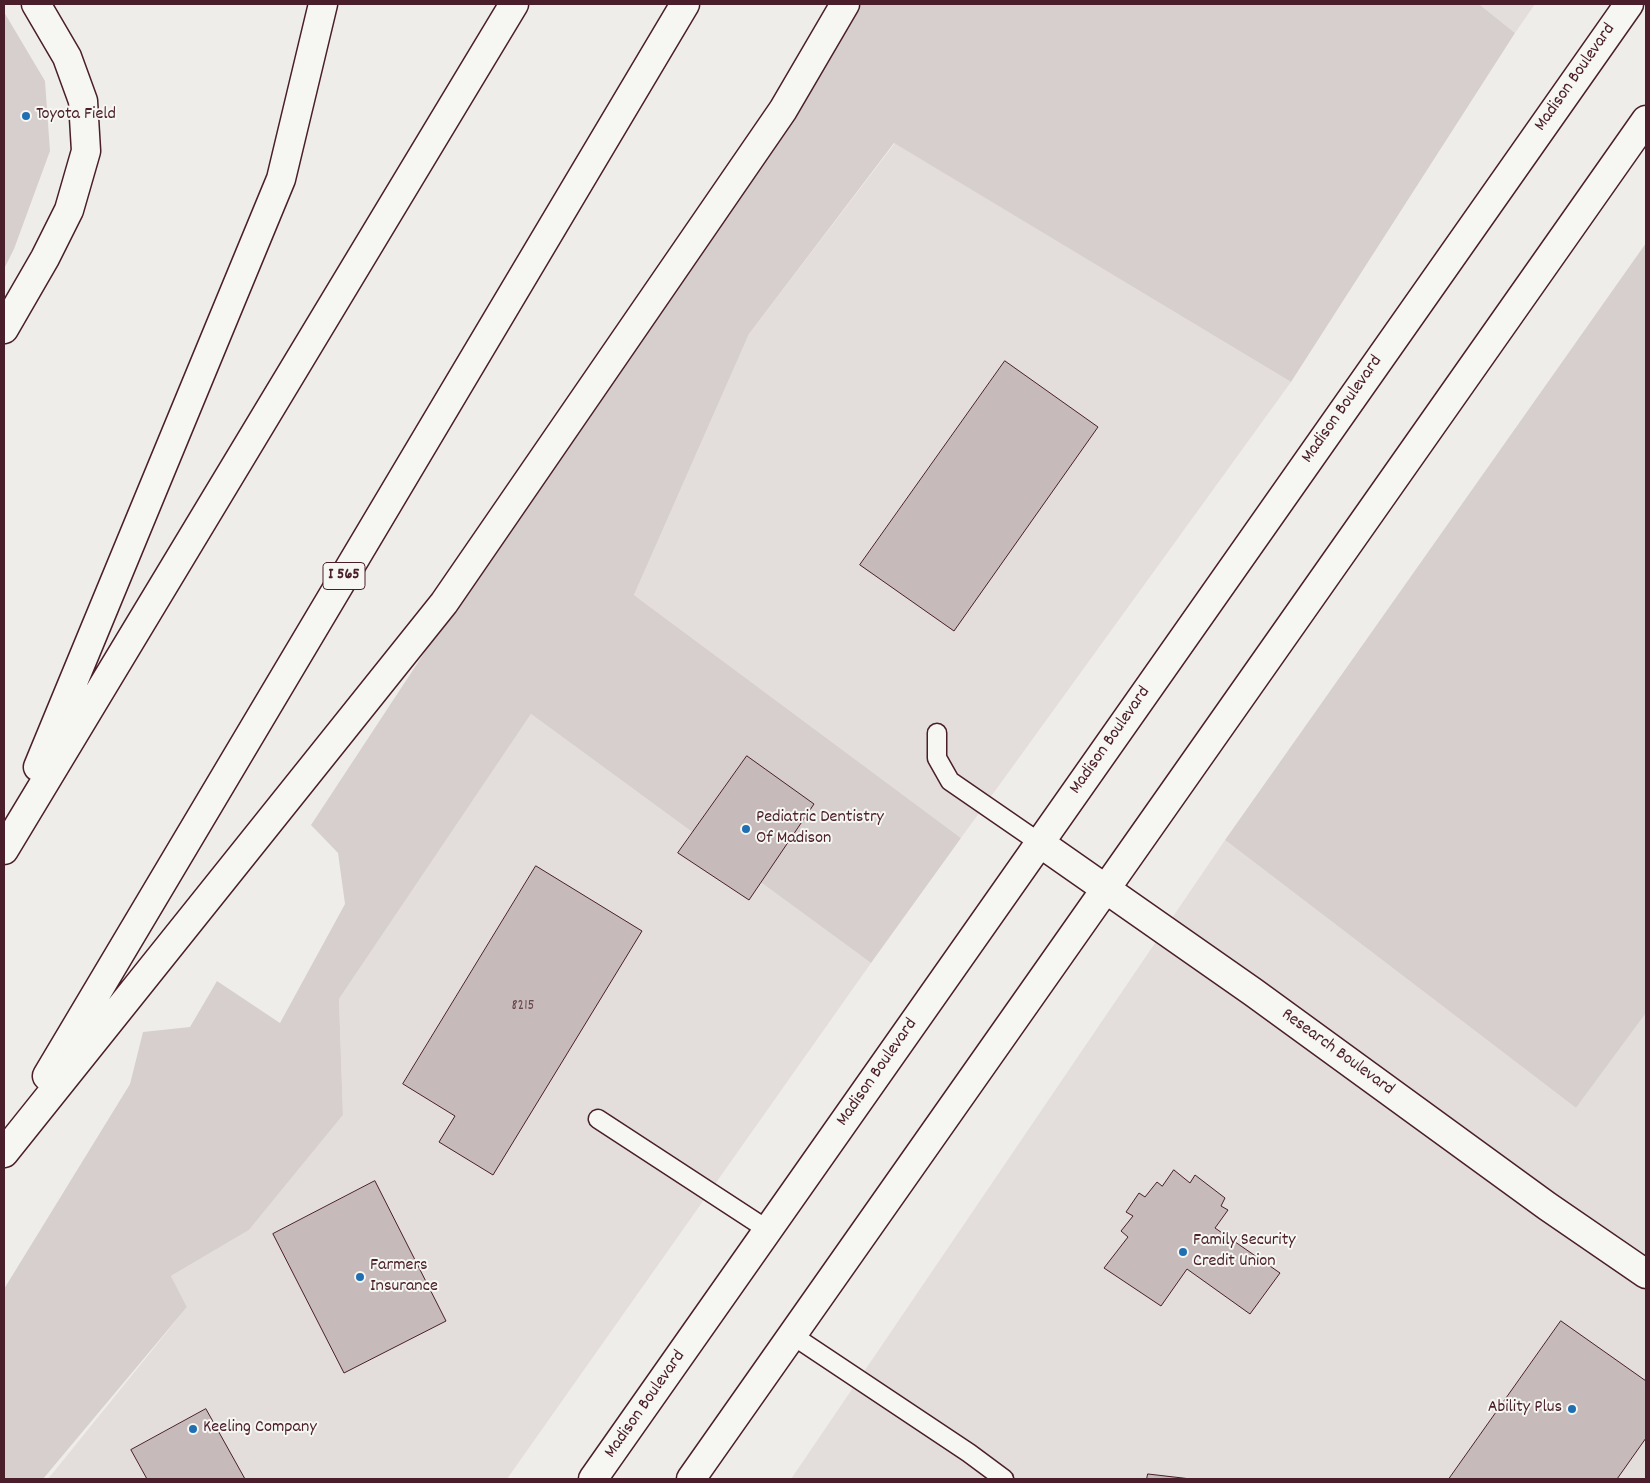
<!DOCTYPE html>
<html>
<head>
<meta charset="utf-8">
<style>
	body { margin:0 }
	#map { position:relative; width:1650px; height:1483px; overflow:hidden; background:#efedea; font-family:Dekko,sans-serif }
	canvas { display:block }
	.frame { position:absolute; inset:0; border:5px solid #4a1f2b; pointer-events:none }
</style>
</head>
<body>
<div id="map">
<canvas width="1650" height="1483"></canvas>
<div class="frame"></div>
</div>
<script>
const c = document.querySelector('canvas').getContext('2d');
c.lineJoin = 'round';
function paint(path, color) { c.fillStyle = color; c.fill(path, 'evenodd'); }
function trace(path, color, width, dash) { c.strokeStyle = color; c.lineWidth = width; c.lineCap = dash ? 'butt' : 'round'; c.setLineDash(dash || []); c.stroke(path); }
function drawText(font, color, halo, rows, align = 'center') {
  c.font = font + ' Dekko,sans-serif'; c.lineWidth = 4; c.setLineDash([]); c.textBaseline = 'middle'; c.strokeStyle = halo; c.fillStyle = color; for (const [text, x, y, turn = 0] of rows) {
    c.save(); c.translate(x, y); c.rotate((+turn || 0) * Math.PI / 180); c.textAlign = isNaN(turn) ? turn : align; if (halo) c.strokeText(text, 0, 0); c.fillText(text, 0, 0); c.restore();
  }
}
paint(new Path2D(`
	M1479 4H1535L1515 33Z
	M895 143 1291 382 961 838 634 595 749 334Z
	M531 714 871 963 507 1479H48L187 1307 171 1276 249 1230 343 1115 339 999Z
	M1225 840 1576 1108 1646 1013V1479H791Z`), '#e3dedc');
paint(new Path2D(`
	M847 4H1479L1515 33 1291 382 894 143 749 334 634 595 961 838 871 963 531 714 339 999 343 1115 249 1230 171 1276 187 1307 43 1479H4V1289L130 1084 143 1032 190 1027 217 981 280 1023 345 904 338 853 311 825 507 527 770 155Z
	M4 12 45 81 50 151 14 249 4 269Z
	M1646 243V1013L1576 1108 1225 840Z`), '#d7cfce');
const building = new Path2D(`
	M1005 361 1098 427 954 631 860 565Z
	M747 756 814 804 749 900 678 853Z
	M536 866 642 931 493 1175 439 1142 455 1116 403 1084Z
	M1174 1170 1190 1183 1195 1175 1225 1198 1221 1206 1228 1210 1215 1228 1280 1273 1250 1314 1187 1269 1161 1306 1104 1268 1128 1237 1121 1231 1133 1216 1126 1212 1139 1193 1145 1197 1157 1182 1162 1186Z
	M375 1181 446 1321 344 1373 273 1234Z
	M1561 1321 1646 1381V1438L1617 1479H1449Z
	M206 1409 245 1479H147L131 1450Z
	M1148 1474 1191 1479H1147Z`);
paint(building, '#c6babb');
trace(building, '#4a1f2b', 1);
const service = new Path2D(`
	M937 733V758L950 781 1040 843
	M598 1119 768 1230
	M792 1335 969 1453 1004 1479`);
const minor = new Path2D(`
	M4 329 45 258 69 210 86 151 83 101 67 57 36 4
	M1040 843 1253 992 1547 1206 1646 1274`);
const secondary = new Path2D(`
	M593 1479 1629 4
	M691 1479 1646 120`);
const motorway = new Path2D(`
	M38 767 281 179 323 4
	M4 850 514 4
	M47 1076 685 4
	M4 1153 444 603 783 110 845 4`);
trace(service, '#4a1f2b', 21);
trace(minor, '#4a1f2b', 31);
trace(secondary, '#4a1f2b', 31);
trace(motorway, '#4a1f2b', 31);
trace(service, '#f6f6f2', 18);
trace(minor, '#f6f6f2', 28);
trace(secondary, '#f6f6f2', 28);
trace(motorway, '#f6f6f2', 28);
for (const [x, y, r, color] of [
	[26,116,5,"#1f6fb2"],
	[746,829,5,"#1f6fb2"],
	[1183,1252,5,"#1f6fb2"],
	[360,1277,5,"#1f6fb2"],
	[1572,1409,5,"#1f6fb2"],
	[193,1429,5,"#1f6fb2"]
]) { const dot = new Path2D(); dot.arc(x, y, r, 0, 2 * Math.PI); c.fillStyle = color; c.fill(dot); trace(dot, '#f6f6f2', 2); }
drawText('15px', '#69464f', null, [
	["8215",523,1007]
]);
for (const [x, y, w] of [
	[344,576,42]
]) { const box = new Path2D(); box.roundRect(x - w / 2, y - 13.5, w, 27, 4); c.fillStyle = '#f6f6f2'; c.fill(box); trace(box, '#4a1f2b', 1); }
drawText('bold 16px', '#4a1f2b', null, [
	["I 565",344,576]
]);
drawText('18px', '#4a1f2b', '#f6f6f2', [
	["Madison Boulevard",1576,78,-55],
	["Madison Boulevard",1343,410,-55],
	["Madison Boulevard",1111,741,-55],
	["Research Boulevard",1337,1053,36],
	["Madison Boulevard",878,1073,-55],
	["Madison Boulevard",646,1405,-55]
]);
drawText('18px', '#4a1f2b', '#f6f6f2', [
	["Toyota Field",36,116],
	["Pediatric Dentistry",756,819],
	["Of Madison",756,840],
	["Family Security",1193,1242],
	["Credit Union",1193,1263],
	["Farmers",370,1267],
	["Insurance",370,1288],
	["Ability Plus",1562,1409,"right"],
	["Keeling Company",203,1429]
], 'left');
</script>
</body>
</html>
